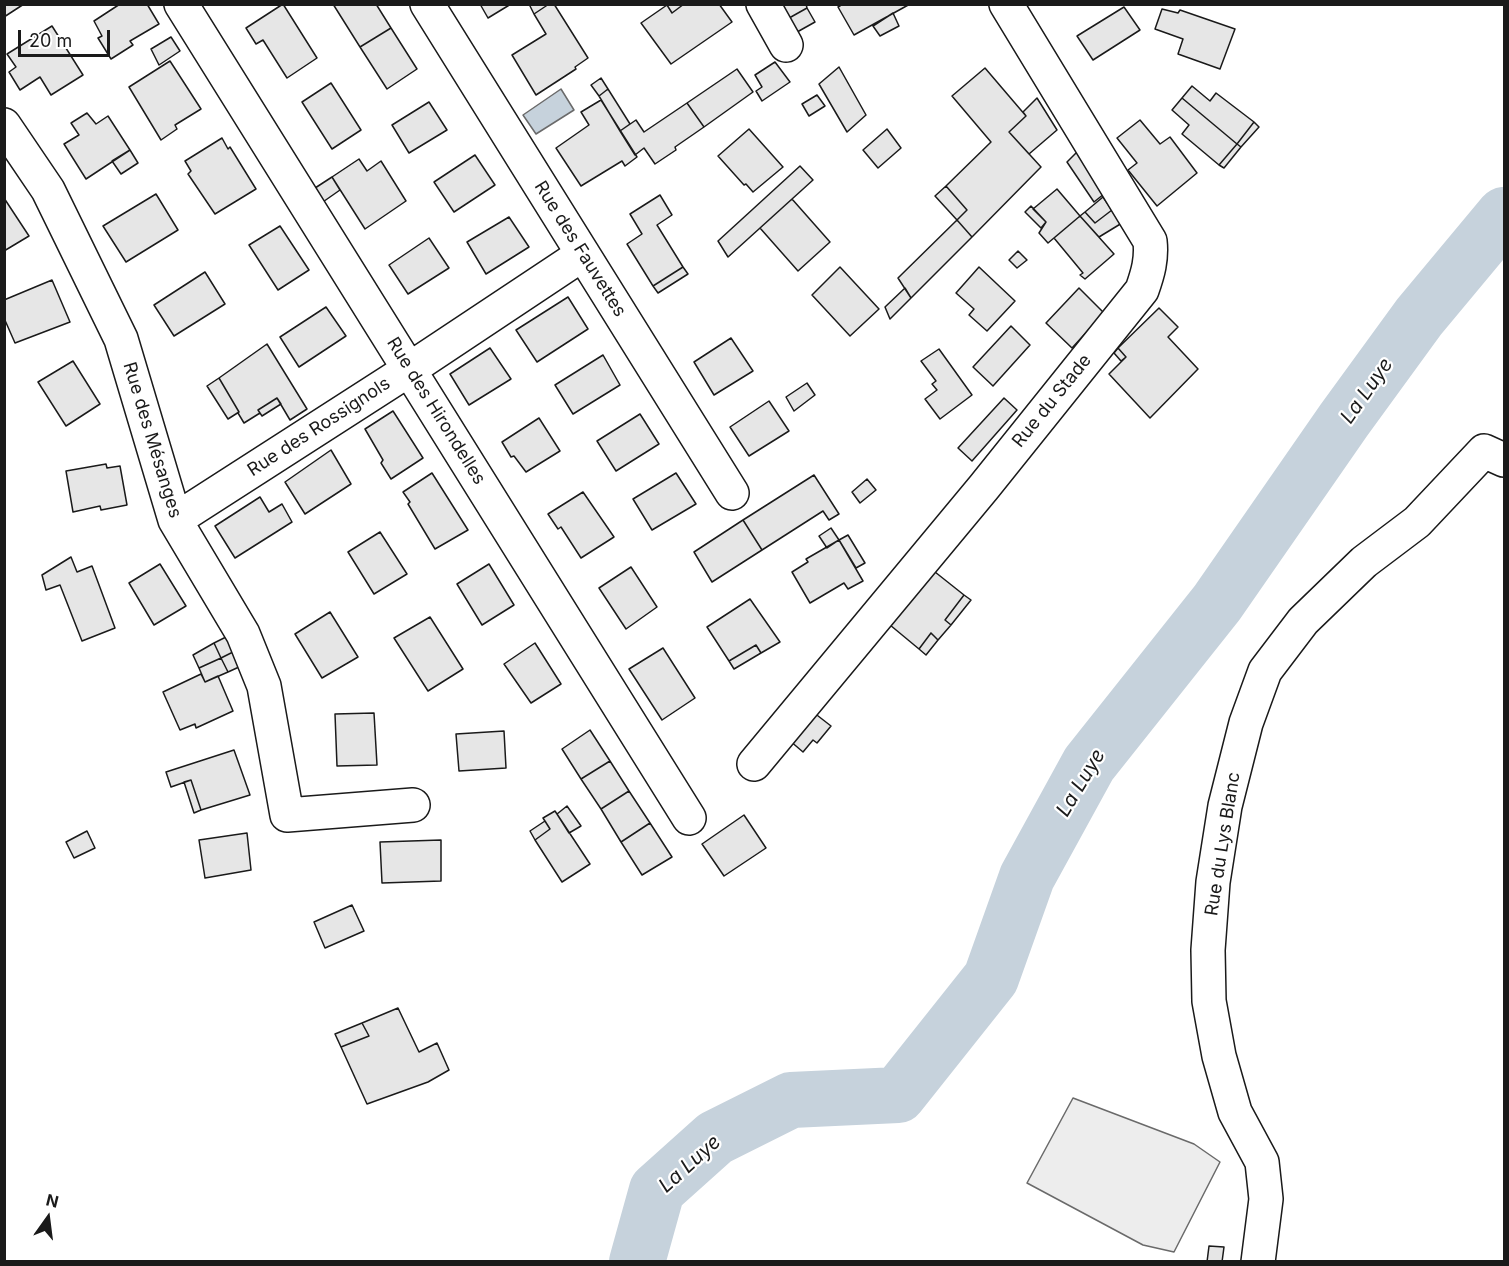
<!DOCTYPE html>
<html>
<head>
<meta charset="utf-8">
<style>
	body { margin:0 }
	#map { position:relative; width:1509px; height:1266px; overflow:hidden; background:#fff; font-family:Inter,sans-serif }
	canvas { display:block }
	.frame { position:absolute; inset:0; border:6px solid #1a1a1a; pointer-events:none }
	.north { position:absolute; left:18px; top:1188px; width:60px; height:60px; -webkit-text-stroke:4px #fff; paint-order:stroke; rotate:14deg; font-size:16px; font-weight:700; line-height:24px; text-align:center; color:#1a1a1a }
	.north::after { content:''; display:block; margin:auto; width:21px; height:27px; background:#1a1a1a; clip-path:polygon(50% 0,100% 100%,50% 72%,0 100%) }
	.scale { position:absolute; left:18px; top:30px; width:92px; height:27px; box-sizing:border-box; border:3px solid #1a1a1a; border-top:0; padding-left:8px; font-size:18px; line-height:21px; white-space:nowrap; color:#1a1a1a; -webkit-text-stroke:4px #fff; paint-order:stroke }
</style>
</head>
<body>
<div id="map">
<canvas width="1509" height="1266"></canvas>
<div class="frame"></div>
<div class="north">N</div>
<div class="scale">20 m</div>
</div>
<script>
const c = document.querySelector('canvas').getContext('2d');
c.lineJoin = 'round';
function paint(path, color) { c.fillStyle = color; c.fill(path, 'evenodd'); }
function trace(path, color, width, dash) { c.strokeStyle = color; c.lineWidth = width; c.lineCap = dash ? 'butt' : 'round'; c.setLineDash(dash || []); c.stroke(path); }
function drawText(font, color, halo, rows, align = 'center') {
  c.font = font + ' Inter,sans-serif'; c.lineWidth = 4.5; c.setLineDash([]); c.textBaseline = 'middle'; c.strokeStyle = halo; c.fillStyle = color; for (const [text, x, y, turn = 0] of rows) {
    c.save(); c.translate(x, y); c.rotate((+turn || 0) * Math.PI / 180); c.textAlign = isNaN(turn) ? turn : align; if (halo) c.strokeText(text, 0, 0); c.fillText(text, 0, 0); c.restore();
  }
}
const parking = new Path2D(`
	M1073 1098 1194 1144 1220 1162 1174 1252 1143 1245 1027 1183Z`);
paint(parking, '#ededed');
trace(parking, '#6a6a6a', 1.5);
const water = new Path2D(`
	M561 89 574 110 536 134 523 115Z`);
paint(water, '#c6d2dc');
trace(water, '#6a6a6a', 1.5);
trace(new Path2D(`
	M637 1262 657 1190 715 1138 791 1100 898 1095 991 978 1027 877 1089 764 1217 603 1344 420 1419 317 1504 215`), '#c6d2dc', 56);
const building = new Path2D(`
	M4 4H24L4 17Z
	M120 4H147L159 24 130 41 133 45 111 59 98 38 102 36 94 21Z
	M283 4 317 58 287 78 263 40 256 44 246 28Z
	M333 4H376L391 28 360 47Z
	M480 4H511L488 18Z
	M529 4H549L534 14Z
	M549 4H554L588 58 575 67 576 69 536 95 512 55 546 34 534 14Z
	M668 4H684L672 13 667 5Z
	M684 4H719L732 22 671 64 641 23 667 5 672 13Z
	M772 4H806L807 8 782 22Z
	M843 4H910L854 35 838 7Z
	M1124 7 1140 30 1093 60 1077 36Z
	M807 8 815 22 790 36 782 22Z
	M1162 9 1178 13 1180 10 1235 29 1220 69 1178 54 1183 39 1155 29Z
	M893 13 899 26 880 36 873 26Z
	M52 26 83 75 51 95 40 77 20 90 9 72 16 67 7 54Z
	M391 28 417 69 387 89 360 47Z
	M171 37 180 51 159 65 151 49Z
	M170 61 201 109 175 125 177 129 161 140 129 87Z
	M775 62 790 82 762 101 756 91 762 87 755 75Z
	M839 67 866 115 847 132 819 84Z
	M985 68 1026 116 1009 132 1041 167 972 237 957 220 967 210 946 186 991 142 952 96Z
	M737 69 753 92 704 127 687 103Z
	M601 78 608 89 599 96 591 85Z
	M331 83 361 130 332 149 302 102Z
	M1192 86 1210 101 1216 93 1254 122 1237 144 1182 98Z
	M608 89 630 124 620 131 599 96Z
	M817 95 825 106 809 116 802 104Z
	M1037 98 1057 130 1029 154 1009 132 1026 116 1023 112Z
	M1182 98 1237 144 1219 165 1182 134 1189 125 1172 110Z
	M601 100 637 157 625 166 622 161 581 186 556 148 589 125 581 112Z
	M429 102 447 130 409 153 392 125Z
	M687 103 704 127 675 147 676 150 655 164 644 148 635 155 620 131 636 120 644 132Z
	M87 113 96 124 108 116 130 150 86 179 64 144 79 135 71 123Z
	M1140 120 1160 144 1170 137 1197 173 1157 206 1128 170 1137 163 1117 138Z
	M1254 122 1259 127 1241 147 1237 144Z
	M749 129 783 167 753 192 746 184 744 185 718 156Z
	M887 129 901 148 878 168 863 150Z
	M222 138 228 149 230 147 256 189 215 214 188 174 191 171 185 161Z
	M1237 144 1241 147 1224 168 1219 165Z
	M130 150 138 163 121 174 112 161Z
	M1077 152 1104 194 1094 202 1067 162Z
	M475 155 495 185 454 212 434 182Z
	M359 159 367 171 381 161 406 201 365 229 332 177Z
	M800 166 813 180 728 257 718 241Z
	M332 177 340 190 320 204 312 190Z
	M946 186 967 210 957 220 935 196Z
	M1057 189 1080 216 1048 243 1039 233 1046 222 1033 209Z
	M156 194 178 230 126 262 103 226Z
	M660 195 672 215 657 225 683 267 653 286 627 244 642 234 630 214Z
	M1103 197 1112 210 1095 223 1085 212Z
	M4 198 29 236 4 251Z
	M792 199 830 242 798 271 760 228Z
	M1031 206 1046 222 1041 228 1025 212Z
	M1112 210 1122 223 1099 237 1080 216 1085 212 1095 223Z
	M1080 216 1114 254 1085 279 1080 275 1083 273 1054 238Z
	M509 217 529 247 486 274 467 242Z
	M957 220 972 237 911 298 898 278Z
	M280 226 309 270 278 290 249 245Z
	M429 238 449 268 408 294 389 265Z
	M1018 251 1027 260 1017 268 1009 260Z
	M683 267 688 274 658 293 653 286Z
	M840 267 879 309 850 336 812 295Z
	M979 267 1015 301 987 331 969 315 974 309 956 293Z
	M205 272 225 304 174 336 154 305Z
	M52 280 70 322 15 343 4 318V300Z
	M905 288 911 298 890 319 885 307Z
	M1079 288 1104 313 1072 348 1046 323Z
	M568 297 588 329 537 362 516 330Z
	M326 307 346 336 299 367 280 337Z
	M1159 308 1178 327 1168 337 1198 369 1150 418 1109 374 1126 357 1118 348Z
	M1011 326 1030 345 993 386 973 367Z
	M731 338 753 371 714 395 694 362Z
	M267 344 307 409 290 420 277 398 258 410 260 413 244 423 238 413 239 412 219 378Z
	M490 348 511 379 469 405 450 374Z
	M1118 348 1126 357 1121 361 1114 353Z
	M939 349 972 395 940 419 925 399 937 390 932 384 936 381 921 361Z
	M603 355 620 385 573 414 555 385Z
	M73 361 100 404 66 426 38 382Z
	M219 378 239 412 228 419 207 386Z
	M807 383 815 395 794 411 786 397Z
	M277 398 281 404 262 416 258 410Z
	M1004 398 1017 410 972 461 958 448Z
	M769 401 789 431 749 456 730 427Z
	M393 411 423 458 391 479 381 463 383 460 365 429Z
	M640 414 659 444 616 471 597 441Z
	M539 418 560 451 526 472 514 456 511 457 502 442Z
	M331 450 351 484 305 514 285 482Z
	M106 464 107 468 120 466 127 505 101 510 100 506 73 512 66 471Z
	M432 473 468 530 435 549 408 504 410 502 403 492Z
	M676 473 696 504 652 530 633 499Z
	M814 475 839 514 829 520 823 511 762 550 743 520Z
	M867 479 876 490 860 503 852 492Z
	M583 492 614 537 581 558 561 527 558 529 548 514Z
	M260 497 269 512 282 504 292 522 235 558 215 526Z
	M743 520 762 550 712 582 694 552Z
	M831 528 839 540 827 548 819 536Z
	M380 532 407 574 374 594 348 552Z
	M848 535 865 563 856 568 839 540Z
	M839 540 863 581 848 589 844 583 810 603 792 572 808 562 806 559Z
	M71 557 77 572 92 566 115 628 82 641 60 585 46 590 42 575Z
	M160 564 186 606 154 625 129 583Z
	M489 564 514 605 482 625 457 584Z
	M631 567 657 607 626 629 599 588Z
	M930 568 964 595 945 620 951 625 938 640 931 633 919 649 884 620Z
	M964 595 971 600 951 625 945 620Z
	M750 599 780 642 761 653 756 645 729 661 707 627Z
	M330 612 358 657 322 678 295 634Z
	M430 617 463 669 428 691 394 638Z
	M931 633 938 640 926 655 919 649Z
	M226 637 233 652 221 658 214 643Z
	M214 643 221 658 199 668 193 655Z
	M535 643 561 684 531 703 504 664Z
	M756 645 761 653 734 669 729 661Z
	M663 648 695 698 662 720 629 669Z
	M233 652 239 667 228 672 221 658Z
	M221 658 228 672 205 682 199 668Z
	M201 674 205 682 218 676 233 711 196 728 195 724 180 730 163 692Z
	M813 712 831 726 817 743 813 740 803 752 789 740Z
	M374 713 377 765 337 766 335 714Z
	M590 730 610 761 581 779 562 749Z
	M504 731 506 768 459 771 456 734Z
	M234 750 250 795 201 810 191 780 171 787 166 772Z
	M610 761 629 791 601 809 581 779Z
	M191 780 201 810 194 813 184 782Z
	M629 791 650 823 621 842 601 809Z
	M567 806 581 826 569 833 557 814Z
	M555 811 590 864 562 882 535 840 550 829 543 818Z
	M744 815 766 848 724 876 702 844Z
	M545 821 550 829 535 840 530 831Z
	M650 823 672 857 642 875 621 842Z
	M87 831 95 848 74 858 66 842Z
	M247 833 251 870 205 878 199 840Z
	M441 840V881L382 883 380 842Z
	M352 905 364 931 325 948 314 922Z
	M398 1008 419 1052 437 1043 449 1070 428 1082 367 1104 341 1047 369 1036 362 1023Z
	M362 1023 369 1036 341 1047 335 1034Z
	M1209 1246 1224 1247 1222 1262H1207Z`);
paint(building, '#e6e6e6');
trace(building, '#1a1a1a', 1.5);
const minor = new Path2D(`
	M181 4 689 818
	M427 4 732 493
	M763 4 786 45
	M4 125 48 190 121 339 175 520 243 634 264 686 287 815 413 805
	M175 520 410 369 583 254
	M754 764 984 487 1142 290C1148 273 1152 259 1150 241L1006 4
	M1258 1262 1266 1199 1262 1162 1235 1112 1219 1056 1209 1001 1208 950 1213 882 1225 806 1246 723 1265 671 1303 621 1364 562 1417 522 1484 451 1504 460`);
trace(minor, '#1a1a1a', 36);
trace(minor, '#fff', 33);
drawText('18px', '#1a1a1a', '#fff', [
	["Rue des Fauvettes",580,249,58],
	["Rue du Stade",1052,401,-51],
	["Rue des Hirondelles",436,411,58],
	["Rue des Rossignols",319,427,-33],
	["Rue des Mésanges",152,440,73],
	["Rue du Lys Blanc",1223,844,-81]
]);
drawText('italic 20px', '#1a1a1a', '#fff', [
	["La Luye",1367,391,-55],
	["La Luye",1081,783,-59],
	["La Luye",690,1164,-42]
]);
</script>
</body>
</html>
